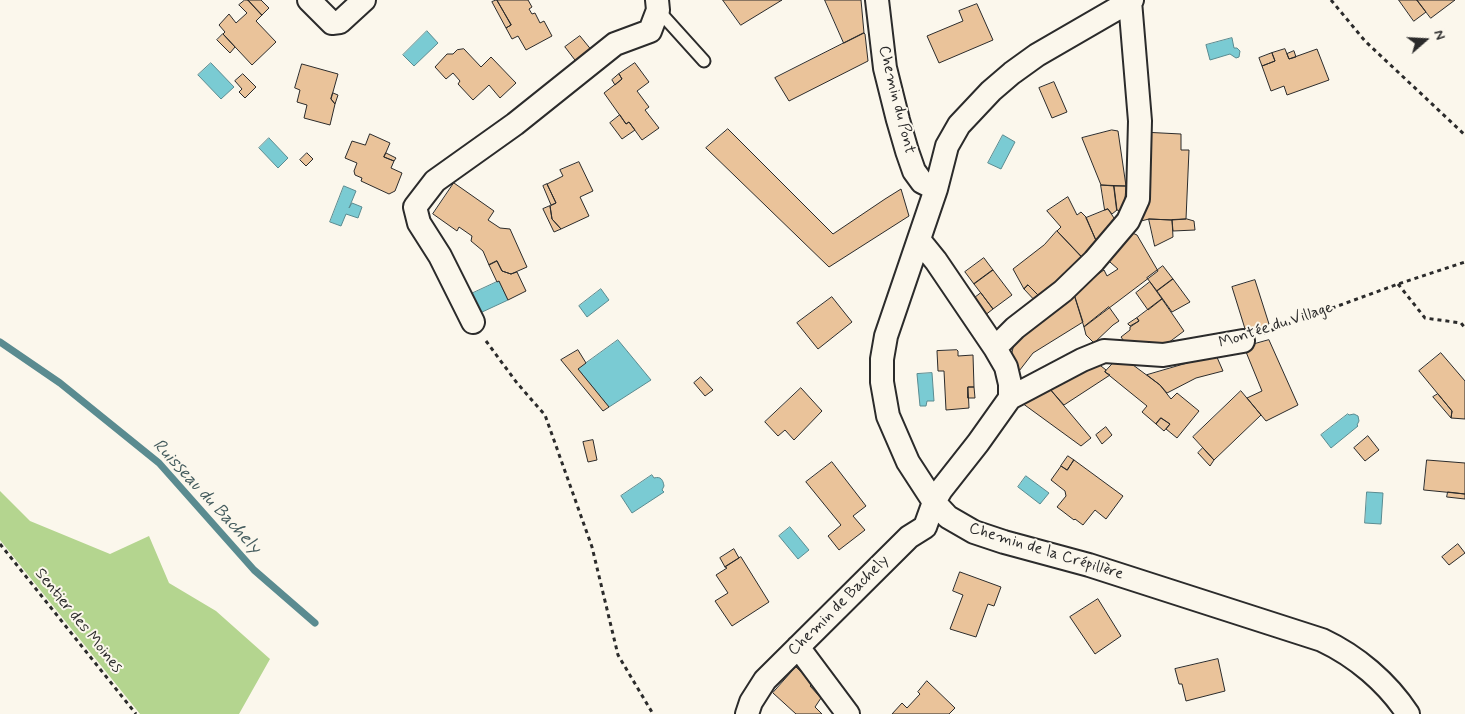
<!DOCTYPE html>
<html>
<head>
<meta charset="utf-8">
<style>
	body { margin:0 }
	#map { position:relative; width:1465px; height:714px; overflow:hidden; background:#fbf7ec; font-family:Mynerve,sans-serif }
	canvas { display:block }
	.north { position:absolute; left:1400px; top:15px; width:50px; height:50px; -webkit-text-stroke:4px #fbf7ec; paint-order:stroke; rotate:71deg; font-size:14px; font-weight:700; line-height:20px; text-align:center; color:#2b2b2b }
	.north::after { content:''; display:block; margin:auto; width:18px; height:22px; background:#2b2b2b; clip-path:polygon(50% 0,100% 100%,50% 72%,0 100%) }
</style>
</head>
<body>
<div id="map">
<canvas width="1465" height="714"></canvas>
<div class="north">N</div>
</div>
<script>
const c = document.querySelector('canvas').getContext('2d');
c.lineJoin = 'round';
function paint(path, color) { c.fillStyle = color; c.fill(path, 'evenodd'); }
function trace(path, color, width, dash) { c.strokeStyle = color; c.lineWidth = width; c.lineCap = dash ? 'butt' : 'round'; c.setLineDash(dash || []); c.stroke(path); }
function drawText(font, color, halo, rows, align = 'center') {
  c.font = font + ' Mynerve,sans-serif'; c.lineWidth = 4; c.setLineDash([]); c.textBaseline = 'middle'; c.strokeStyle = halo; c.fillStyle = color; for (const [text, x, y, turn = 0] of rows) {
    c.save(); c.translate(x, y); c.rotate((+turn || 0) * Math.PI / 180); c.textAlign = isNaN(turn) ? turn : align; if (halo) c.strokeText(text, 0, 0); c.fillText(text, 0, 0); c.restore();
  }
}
paint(new Path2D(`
	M0 491 30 521 110 554 149 536 169 583 216 611 270 659 239 714H140L0 540Z`), '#b4d58f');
const water = new Path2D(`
	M427 31 438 43 414 66 403 55Z
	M1232 38 1234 48H1237L1240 51 1239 57 1236 58 1230 54 1210 60 1206 45Z
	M211 63 234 87 221 99 198 75Z
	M1003 135 1015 142 1001 169 988 163Z
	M269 138 288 158 278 168 259 148Z
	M344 186 356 191 349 208 352 203 362 207 358 218 346 214 341 226 330 222Z
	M499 281 508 300 480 313 471 294Z
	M601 289 609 300 587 317 579 306Z
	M618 340 651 380 609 407 578 369Z
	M932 373 934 401H927L926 406H920L917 374Z
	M1348 414 1349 415 1354 414 1358 416 1359 421 1357 425 1358 426 1331 448 1321 435Z
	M652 475 654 478C661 476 663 480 664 486L662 490 664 492 632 513 621 496Z
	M1026 476 1049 493 1040 504 1018 487Z
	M1367 492 1383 493 1381 524 1365 523Z
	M790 527 809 550 798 559 779 536Z`);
paint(water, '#7acbd3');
trace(water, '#5a8b90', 1);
trace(new Path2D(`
	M0 342 60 383 159 463 254 570 315 623`), '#5a8b90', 7);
const building = new Path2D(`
	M245 0H248L262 15 256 21 276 42 252 65 223 34 225 32 219 25 229 14 236 23 247 13 239 5Z
	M248 0H261L269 8 262 15Z
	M497 0H528L532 7 529 9 532 14 535 13 540 23 544 21 552 36 526 50 518 36 512 39 506 28 511 25Z
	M497 0 511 25 506 28 492 2Z
	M723 0H782L741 25Z
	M825 0H861L864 33 844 43Z
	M1399 0H1417L1426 12 1414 21Z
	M1417 0H1455L1431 18Z
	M977 4 993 40 939 63 927 36 963 21 959 11Z
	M864 33 865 34 868 61 789 101 775 78Z
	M223 34 235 47 230 53 217 40Z
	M580 36 593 52 578 64 565 47Z
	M464 49 481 67 491 57 516 83 500 98 489 85 473 100 458 84 460 81 453 73 446 79 435 67 447 54H453L457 50Z
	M1285 49 1289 59 1317 49 1329 80 1287 95 1284 86 1271 91 1262 66 1275 61 1272 53Z
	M1294 51 1296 57 1289 59 1287 54Z
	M1272 53 1275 61 1262 66 1259 58Z
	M635 63 649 82 637 91 649 107 645 110 659 128 642 140 629 122 626 124 604 93 622 79 619 74Z
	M302 64 338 74 331 99 335 104 330 125 304 118 307 105 297 102 300 90 295 88Z
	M243 74 256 87 245 98 239 92 242 89 235 81Z
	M619 74 622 79 615 85 612 80Z
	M1054 82 1067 112 1052 118 1039 88Z
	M333 93 338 95 335 104 331 99Z
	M620 115 626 124 629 122 635 130 622 139 610 123Z
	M728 129 833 234 885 199 901 189 909 216 829 267 706 148Z
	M1112 130 1118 131 1126 186 1101 185 1082 138Z
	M1142 132 1181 134V150H1189L1186 219 1172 220 1149 219 1141 221 1144 152Z
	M370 134 390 143 384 157 394 161 391 168 402 173 395 191 389 194 361 181 362 178 355 175 354 171 357 163 345 158 352 141 365 145Z
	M307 153 313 159 306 166 300 160Z
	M386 153 396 158 394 161 384 157Z
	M579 162 593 191 580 197 589 216 561 229 552 219 550 206 556 203 547 184 563 176 560 170Z
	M454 183 494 211 488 220 500 228 510 229 527 267 511 274 502 271 497 261 489 265 483 251 471 241 472 236 459 227 457 231 433 214Z
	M547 184 556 203 551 205 543 186Z
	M1101 185 1114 186 1117 210 1112 214 1108 209 1105 210Z
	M1114 186H1126L1124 212 1117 210Z
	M1068 197 1077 215 1081 212 1086 217 1097 243 1082 257 1057 231 1061 227 1047 211Z
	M550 206 552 219 561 229 554 232 543 209Z
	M1108 209 1118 224 1099 247 1086 218Z
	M1149 219 1172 220 1173 237 1155 246Z
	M1187 219 1194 221 1195 230 1173 231 1172 220Z
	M1057 231 1087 263 1041 298 1028 285 1024 289 1013 269 1044 245Z
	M1130 232 1137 235 1158 271 1084 327 1073 291 1104 270 1107 276 1118 269 1103 256Z
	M984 258 993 270 974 284 965 272Z
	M497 261 502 271 511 274 517 272 526 291 508 300 499 281 497 282 489 265Z
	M1163 266 1173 279 1157 291 1147 278Z
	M993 270 1012 295 993 309 974 284Z
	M1173 279 1190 302 1172 312 1157 291Z
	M1255 280 1269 324 1246 332 1232 287Z
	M1150 282 1162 299 1148 310 1136 293Z
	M1028 285 1043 300 1038 304 1024 289Z
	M1073 291 1083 322 1033 353 1016 375 1011 356 1014 344 1057 302Z
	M981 293 993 309 984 316 972 300Z
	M832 297 852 322 818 349 797 323Z
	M1162 299 1184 331 1160 349 1129 348 1121 337 1130 330V327L1139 321 1137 318Z
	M1109 307 1119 321 1113 325 1094 343 1086 335 1084 327Z
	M1137 318 1139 321 1130 326 1128 324Z
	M1269 340 1298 405 1266 421 1247 398 1262 391 1244 347Z
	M578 350 586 363 578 369 609 407 603 411 561 360Z
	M957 350 958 351V356L973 355 974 387H968L969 408 946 410 944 371H938L937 351Z
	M1441 353 1465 381V419L1451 418 1452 411 1419 371Z
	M1216 355 1223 371 1196 378 1167 393 1160 385 1147 375Z
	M1116 360 1129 362 1160 385 1171 399 1177 393 1199 411 1177 438 1166 429 1170 424 1161 418 1156 424 1142 412 1147 406 1105 372Z
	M1096 362 1106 370 1105 372 1110 375 1064 405 1049 388Z
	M701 377 713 390 705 396 694 383Z
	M968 387H974L975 398H968Z
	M801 388 822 411 794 440 785 430 778 436 765 422Z
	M1049 388 1091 438 1081 446 1022 403Z
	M1241 391 1261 415 1214 460 1193 437Z
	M1438 394 1452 411 1451 418 1433 397Z
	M1161 418 1170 424 1164 431 1156 424Z
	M1106 427 1112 435 1102 444 1096 435Z
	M1368 436 1379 450 1365 461 1354 448Z
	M593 440 597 460 588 462 583 442Z
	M1203 448 1214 460 1210 466 1198 453Z
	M1068 456 1074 460 1067 470 1061 466Z
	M1074 460 1123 496 1106 519 1095 510 1083 525 1075 519 1074 520 1057 507 1066 496 1065 491 1051 480 1061 466 1067 470Z
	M1427 460 1465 463V494L1424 490Z
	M832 462 866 506 853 516 865 530 839 550 828 536 841 525 806 482Z
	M1448 492 1465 494V499L1447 497Z
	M1458 544 1465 553 1449 565 1442 557Z
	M734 549 739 558 725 567 720 558Z
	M741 557 769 602 732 626 715 601 728 593 716 575 727 568 725 567Z
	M960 572 1001 587 994 606 988 604 976 637 950 629 963 595 953 591Z
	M1098 599 1121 636 1095 654 1070 617Z
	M1218 659 1225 691 1186 701 1182 684H1179L1175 669Z
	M796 667 813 683 810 686 821 698 815 707 822 714H796L773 693Z
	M927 681 955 708 949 714H892L902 703 907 708 920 694 918 692Z`);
paint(building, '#eac39a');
trace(building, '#2b2b2b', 1);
const service = new Path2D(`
	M658 10 704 61`);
const minor = new Path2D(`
	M309 0 332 23 340 22 364 0
	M877 0 885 68 898 120 907 151 914 171 922 182 936 189
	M1132 0 1037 55 1012 73 991 91 959 125 947 146 936 189 886 336 882 359V382L888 416 908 462 934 502 948 517 974 532 1004 542 1089 565 1322 640C1356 656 1387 682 1408 714
	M919 240 936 261 995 348 1006 367 1010 384V398
	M473 322 440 256 419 223 415 207 435 181 515 124 615 44 650 31 658 10 657 0
	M995 348 1015 328 1063 291 1094 261 1128 221 1138 199 1140 121 1130 1
	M798 647 848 714
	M747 714 751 702 765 680 909 537 925 527 934 502 941 490 978 443 1010 398 1082 360 1104 351 1163 355 1243 341`);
trace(service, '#2b2b2b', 15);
trace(minor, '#2b2b2b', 26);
trace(new Path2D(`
	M1331 0 1365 41 1465 135
	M1398 284 1425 318 1461 323 1465 328
	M1264 333 1398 284 1465 262
	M486 341 517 383 545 415 592 547 618 655 653 714
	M0 544 136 714`), '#2b2b2b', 3, [4, 4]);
trace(service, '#fbf7ec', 11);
trace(minor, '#fbf7ec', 22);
drawText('16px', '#2b2b2b', '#fbf7ec', [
	["Chemin du Pont",896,100,76],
	["Montée du Village",1276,326,-18],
	["Chemin de la Crépillère",1046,552,17],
	["Chemin de Bachely",839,606,-45],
	["Sentier des Moines",78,621,51]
]);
drawText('italic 18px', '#435b5d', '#fbf7ec', [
	["Ruisseau du Bachely",206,497,47]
]);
</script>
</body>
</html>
